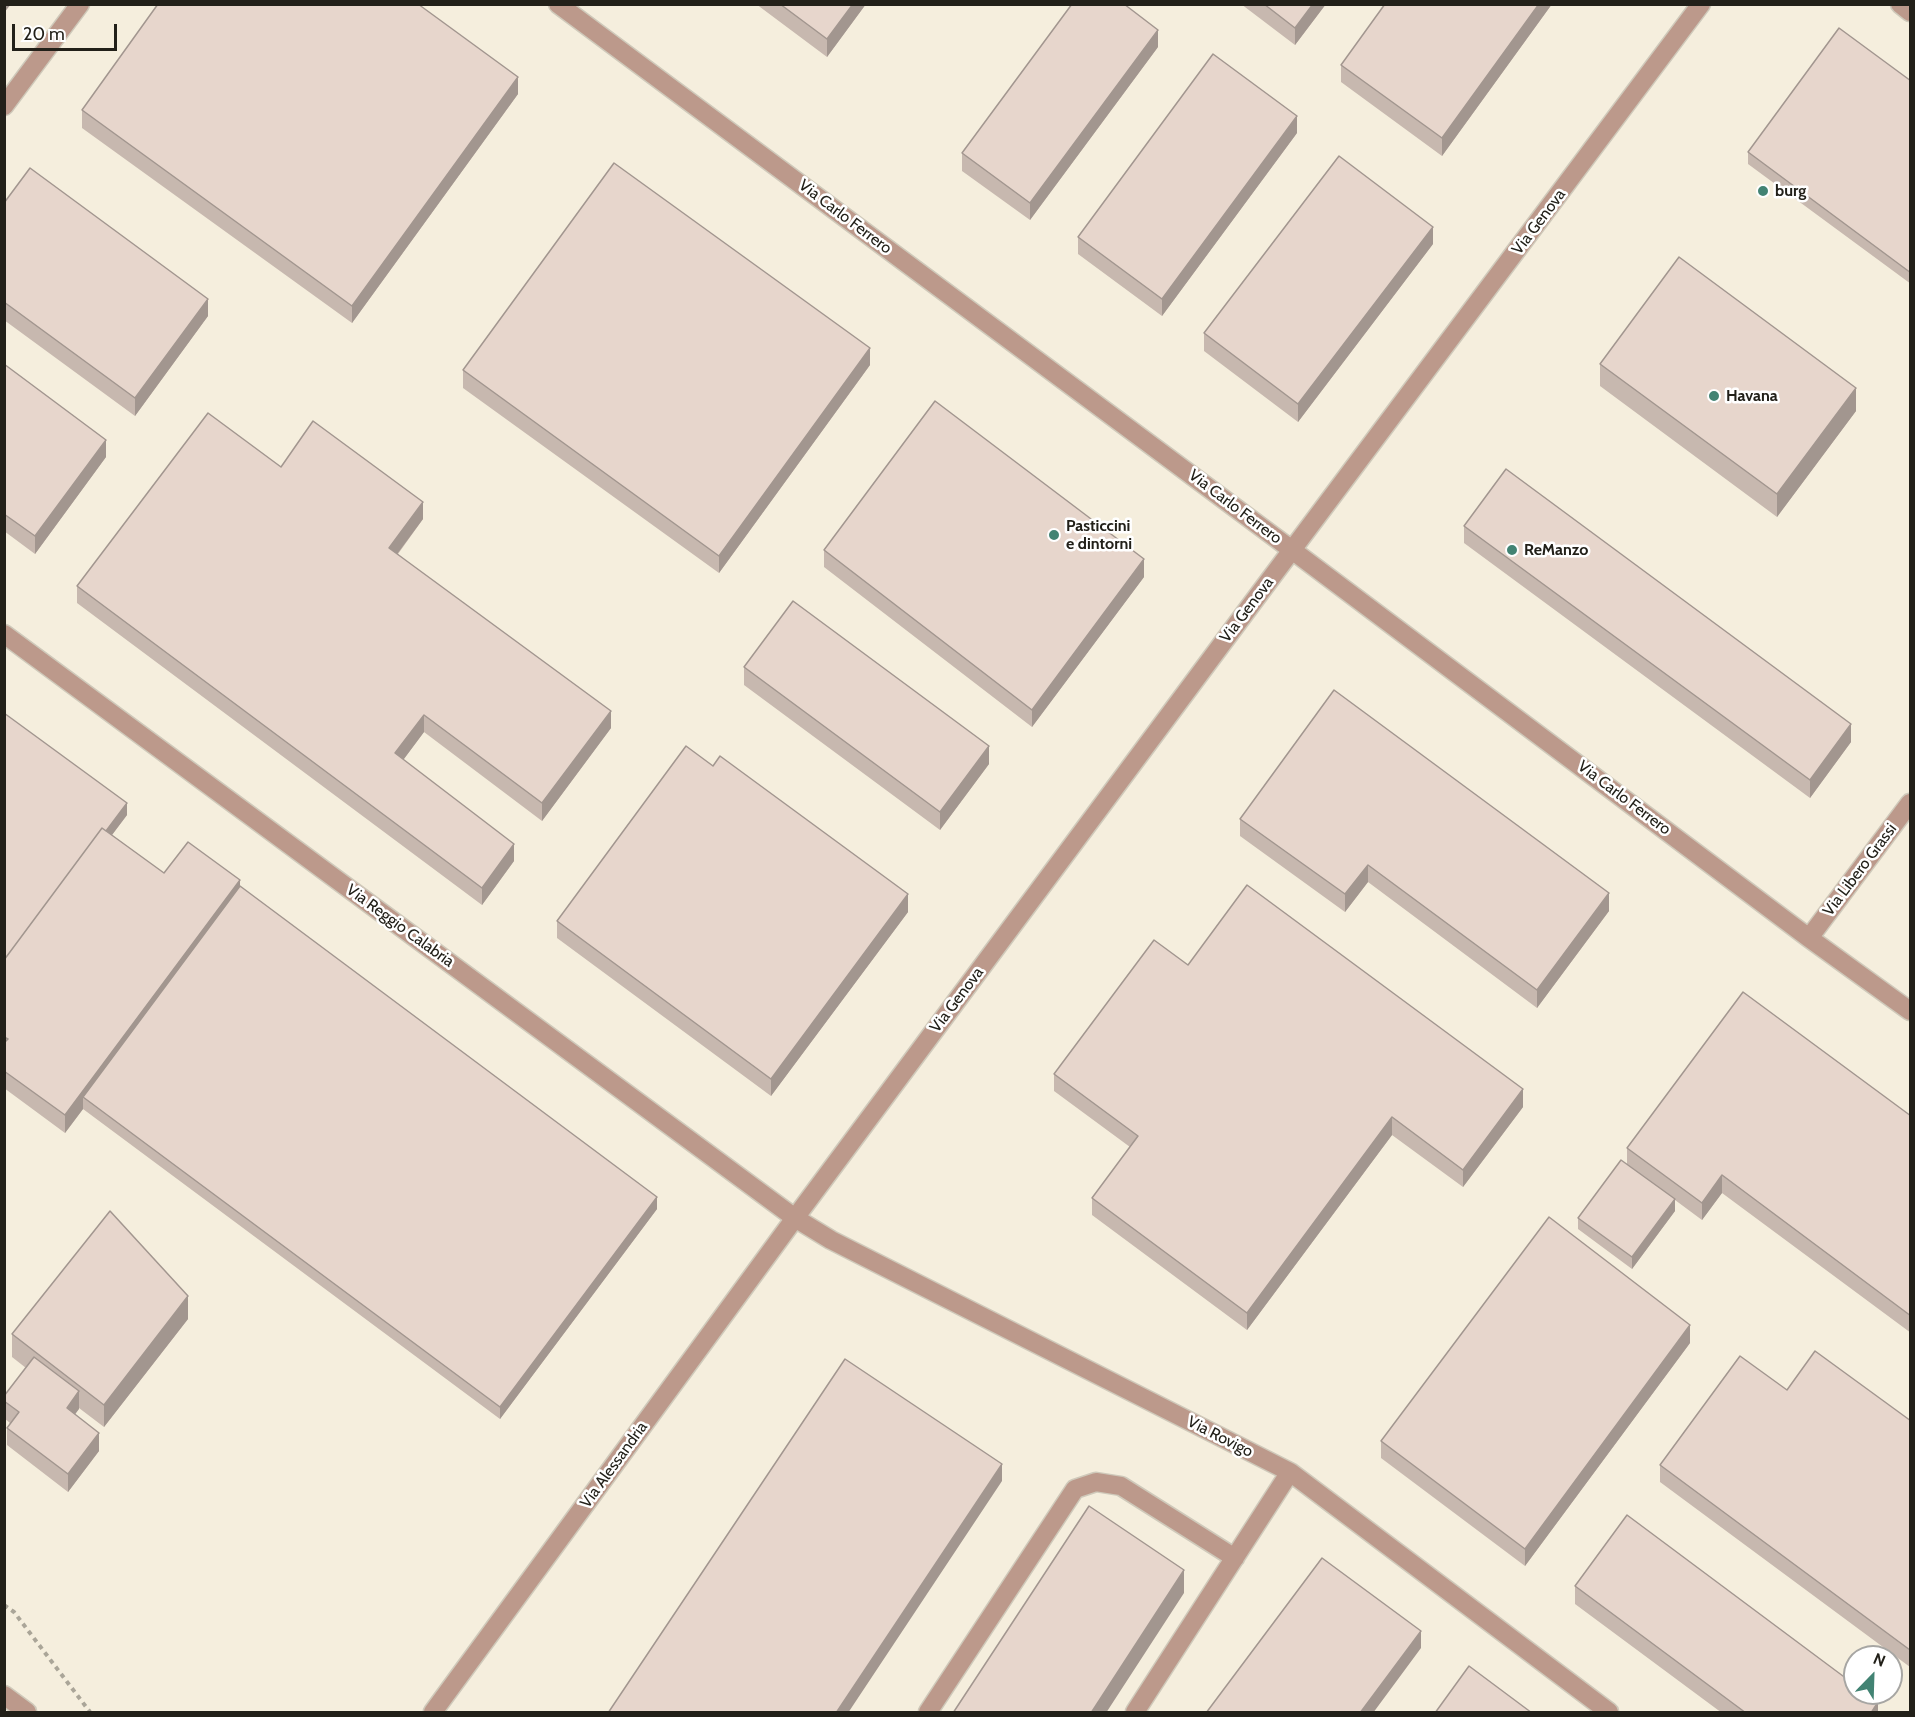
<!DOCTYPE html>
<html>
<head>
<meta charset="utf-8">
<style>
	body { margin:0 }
	#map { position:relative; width:1915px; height:1717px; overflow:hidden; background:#f5eedd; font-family:Cabin,sans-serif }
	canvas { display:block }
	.frame { position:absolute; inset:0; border:6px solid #222019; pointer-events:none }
	.north { position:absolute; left:1843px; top:1645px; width:60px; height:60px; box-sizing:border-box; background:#fff; border:2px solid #a7a6a3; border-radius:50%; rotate:23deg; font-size:16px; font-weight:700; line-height:24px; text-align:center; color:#222019 }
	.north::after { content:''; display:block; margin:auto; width:21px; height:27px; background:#428373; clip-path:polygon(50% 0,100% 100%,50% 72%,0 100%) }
	.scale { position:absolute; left:12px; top:24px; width:105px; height:27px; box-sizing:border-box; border:3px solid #222019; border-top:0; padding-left:8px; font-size:18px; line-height:21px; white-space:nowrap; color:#222019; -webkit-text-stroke:4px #fff; paint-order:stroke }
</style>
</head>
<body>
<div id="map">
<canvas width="1915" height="1717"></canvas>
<div class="frame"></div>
<div class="north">N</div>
<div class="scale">20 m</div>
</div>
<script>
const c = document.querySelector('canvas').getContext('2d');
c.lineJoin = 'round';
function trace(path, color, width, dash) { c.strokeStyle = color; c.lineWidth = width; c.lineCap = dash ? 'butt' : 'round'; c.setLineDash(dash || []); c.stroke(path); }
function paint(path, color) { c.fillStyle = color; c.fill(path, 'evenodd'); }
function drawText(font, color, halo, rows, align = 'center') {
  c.font = font + ' Cabin,sans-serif'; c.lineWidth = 5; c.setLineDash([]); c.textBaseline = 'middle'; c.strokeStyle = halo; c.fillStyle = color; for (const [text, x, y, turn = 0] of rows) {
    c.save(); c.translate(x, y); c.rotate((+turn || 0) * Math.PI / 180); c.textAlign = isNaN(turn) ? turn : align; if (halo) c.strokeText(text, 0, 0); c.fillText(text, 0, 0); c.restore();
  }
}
const minor = new Path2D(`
	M558 4 1292 550 1809 938 1910 1011
	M1900 4 1910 12
	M4 106 80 4
	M4 634 795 1218 831 1240 1290 1472 1609 1712
	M1809 938 1910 803
	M4 1695 27 1712
	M433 1712 795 1218 1265 586 1701 4
	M928 1712 1075 1489 1096 1482 1121 1486 1235 1558
	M1135 1712 1290 1472`);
trace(minor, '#cfc9ba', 21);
trace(new Path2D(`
	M4 1605 14 1612 90 1712`), '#aaa598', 4, [4.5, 4.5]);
trace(minor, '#bc998b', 18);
paint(new Path2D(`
	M756 4H866L827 57Z
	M1241 4H1326L1295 45Z
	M1552 4 1442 156 1341 82V65Z
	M1158 47 1030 220 962 171V153Z
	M1911 81V284L1748 164V152Z
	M518 94 352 323 82 128V110Z
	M1297 133 1162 316 1078 254V237Z
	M4 203 208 316 135 416 4 320Z
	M1433 244 1298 422 1204 351V333Z
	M4 364 106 457 35 554 4 531Z
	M1600 364 1856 411 1777 517 1600 386Z
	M870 365 719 573 463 388V370Z
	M281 467 423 519 398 554 611 728 542 821 424 732 403 760 514 861 482 905 77 603V586Z
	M1464 526 1851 742 1810 798 1464 543Z
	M824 550 1144 577 1032 727 824 567Z
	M744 667 989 764 940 830 744 685Z
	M4 713 127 815 112 835 164 873 240 886 657 1209 500 1419 83 1109 65 1133 4 1088Z
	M1240 819 1609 911 1537 1008 1368 882 1345 912 1240 836Z
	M908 912 771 1096 557 938V921Z
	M1188 965 1523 1107 1463 1187 1392 1135 1247 1330 1092 1215V1198L1130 1147 1054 1091V1074Z
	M1911 1116V1333L1722 1193 1702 1220 1675 1200V1211L1632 1269 1578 1229V1218L1627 1164V1148Z
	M188 1319 104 1427 79 1408 75 1414 99 1451 68 1492 7 1445V1428L10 1423 4 1418V1396L26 1368 12 1357V1334Z
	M1690 1343 1525 1566 1381 1458V1441Z
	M1787 1390 1911 1421V1666L1910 1667 1660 1482V1465Z
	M1575 1586 1878 1713H1722L1575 1604Z`), '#c7b8af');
paint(new Path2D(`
	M4 4H11L4 13Z
	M853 4H866L827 57V39Z
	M1313 4H1326L1295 45V28Z
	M1539 4H1552L1442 156V138Z
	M1158 30V47L1030 220V203Z
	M518 77V94L352 323V306Z
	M1297 116V133L1162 316V299Z
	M1433 227V244L1298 422V404Z
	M208 299V316L135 416V398Z
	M870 348V365L719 573V556Z
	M1856 388V411L1777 517V494Z
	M106 440V457L35 554V536Z
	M423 502V519L389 565V548Z
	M1144 559V577L1032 727V710Z
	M611 711V728L542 821V803Z
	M424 715V732L395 771V753Z
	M1851 724V742L1810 798V780Z
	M989 746V764L940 830V812Z
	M127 803V815L4 978V966Z
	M514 844V861L482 905V888Z
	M1368 865V882L1345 912V894Z
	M240 880V898L83 1097V1109L65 1133V1115Z
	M1609 893V911L1537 1008V990Z
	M908 894V912L771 1096V1079Z
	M1523 1089V1107L1463 1187V1170Z
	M1392 1117V1135L1247 1330V1313Z
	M1722 1175V1193L1702 1220V1203Z
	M657 1197V1209L500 1419V1407Z
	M1675 1199V1211L1632 1269V1257Z
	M188 1296V1319L104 1427V1405Z
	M1690 1325V1343L1525 1566V1549Z
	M79 1391V1409L67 1425V1408Z
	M99 1433V1451L68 1492V1474Z
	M1002 1464V1481L848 1713H836Z
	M1184 1570V1593L1106 1713H1091Z
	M1421 1631V1648L1373 1713H1360Z
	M1911 1648V1666L1910 1667V1650Z
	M1878 1702V1713H1871Z`), '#a2968f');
const building = new Path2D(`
	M158 4H418L518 77 352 306 82 110Z
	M780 4H853L827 39Z
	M1072 4H1124L1158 30 1030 203 962 153Z
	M1264 4H1313L1295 28Z
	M1385 4H1539L1442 138 1341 65Z
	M1839 28 1911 81V273L1748 152Z
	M1213 54 1297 116 1162 299 1078 237Z
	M1339 156 1433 227 1298 404 1204 333Z
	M614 163 870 348 719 556 463 370Z
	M30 168 208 299 135 398 4 302V203Z
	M1679 257 1856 388 1777 494 1600 364Z
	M4 364 106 440 35 536 4 514Z
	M935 401 1144 559 1032 710 824 550Z
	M208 413 281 467 313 421 423 502 389 548 611 711 542 803 424 715 395 753 514 844 482 888 77 586Z
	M1506 469 1851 724 1810 780 1464 526Z
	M793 601 989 746 940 812 744 667Z
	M1334 690 1609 893 1537 990 1368 865 1345 894 1240 819Z
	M4 713 127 803 106 831 102 828 4 960Z
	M686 746 713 766 720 756 908 894 771 1079 557 921Z
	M102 828 164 873 188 842 240 880 65 1115 4 1071V1043L8 1039 4 1037V960Z
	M1247 885 1523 1089 1463 1170 1392 1117 1247 1313 1092 1198 1138 1136 1054 1074 1154 940 1188 965Z
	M240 886 657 1197 500 1407 83 1097Z
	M1743 992 1911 1116V1316L1722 1175 1702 1203 1627 1148Z
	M1621 1160 1675 1199 1632 1257 1578 1218Z
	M110 1211 188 1296 104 1405 12 1334Z
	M1549 1217 1690 1325 1525 1549 1381 1441Z
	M1815 1351 1911 1421V1648L1910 1650 1660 1465 1740 1356 1787 1390Z
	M34 1357 79 1391 67 1408 99 1433 68 1474 7 1428 19 1412 4 1401V1396Z
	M845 1359 1002 1464 836 1713H608Z
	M1089 1506 1184 1570 1091 1713H953Z
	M1627 1515 1855 1685V1693H1866L1878 1702 1871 1713H1746L1575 1586Z
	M1322 1558 1421 1631 1360 1713H1206Z
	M1469 1666 1532 1713H1435Z`);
paint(building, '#e7d6cc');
trace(building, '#a2968f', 1.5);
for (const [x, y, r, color] of [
	[1763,191,6,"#428373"],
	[1714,396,6,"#428373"],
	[1054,535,6,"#428373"],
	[1512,550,6,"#428373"]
]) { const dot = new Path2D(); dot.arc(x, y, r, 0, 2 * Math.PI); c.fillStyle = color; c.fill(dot); trace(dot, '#fff', 2); }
drawText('bold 16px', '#222019', '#fff', [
	["burg",1775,191],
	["Havana",1726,396],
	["Pasticcini",1066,526],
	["e dintorni",1066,544],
	["ReManzo",1524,550]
], 'left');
drawText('16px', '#222019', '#fff', [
	["Via Carlo Ferrero",845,217,37],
	["Via Genova",1539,222,-53],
	["Via Carlo Ferrero",1235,507,37],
	["Via Genova",1247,610,-53],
	["Via Carlo Ferrero",1624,798,37],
	["Via Libero Grassi",1860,870,-53],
	["Via Reggio Calabria",400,926,36],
	["Via Genova",957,1000,-53],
	["Via Rovigo",1220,1437,27],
	["Via Alessandria",614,1465,-54]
]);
</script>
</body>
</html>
